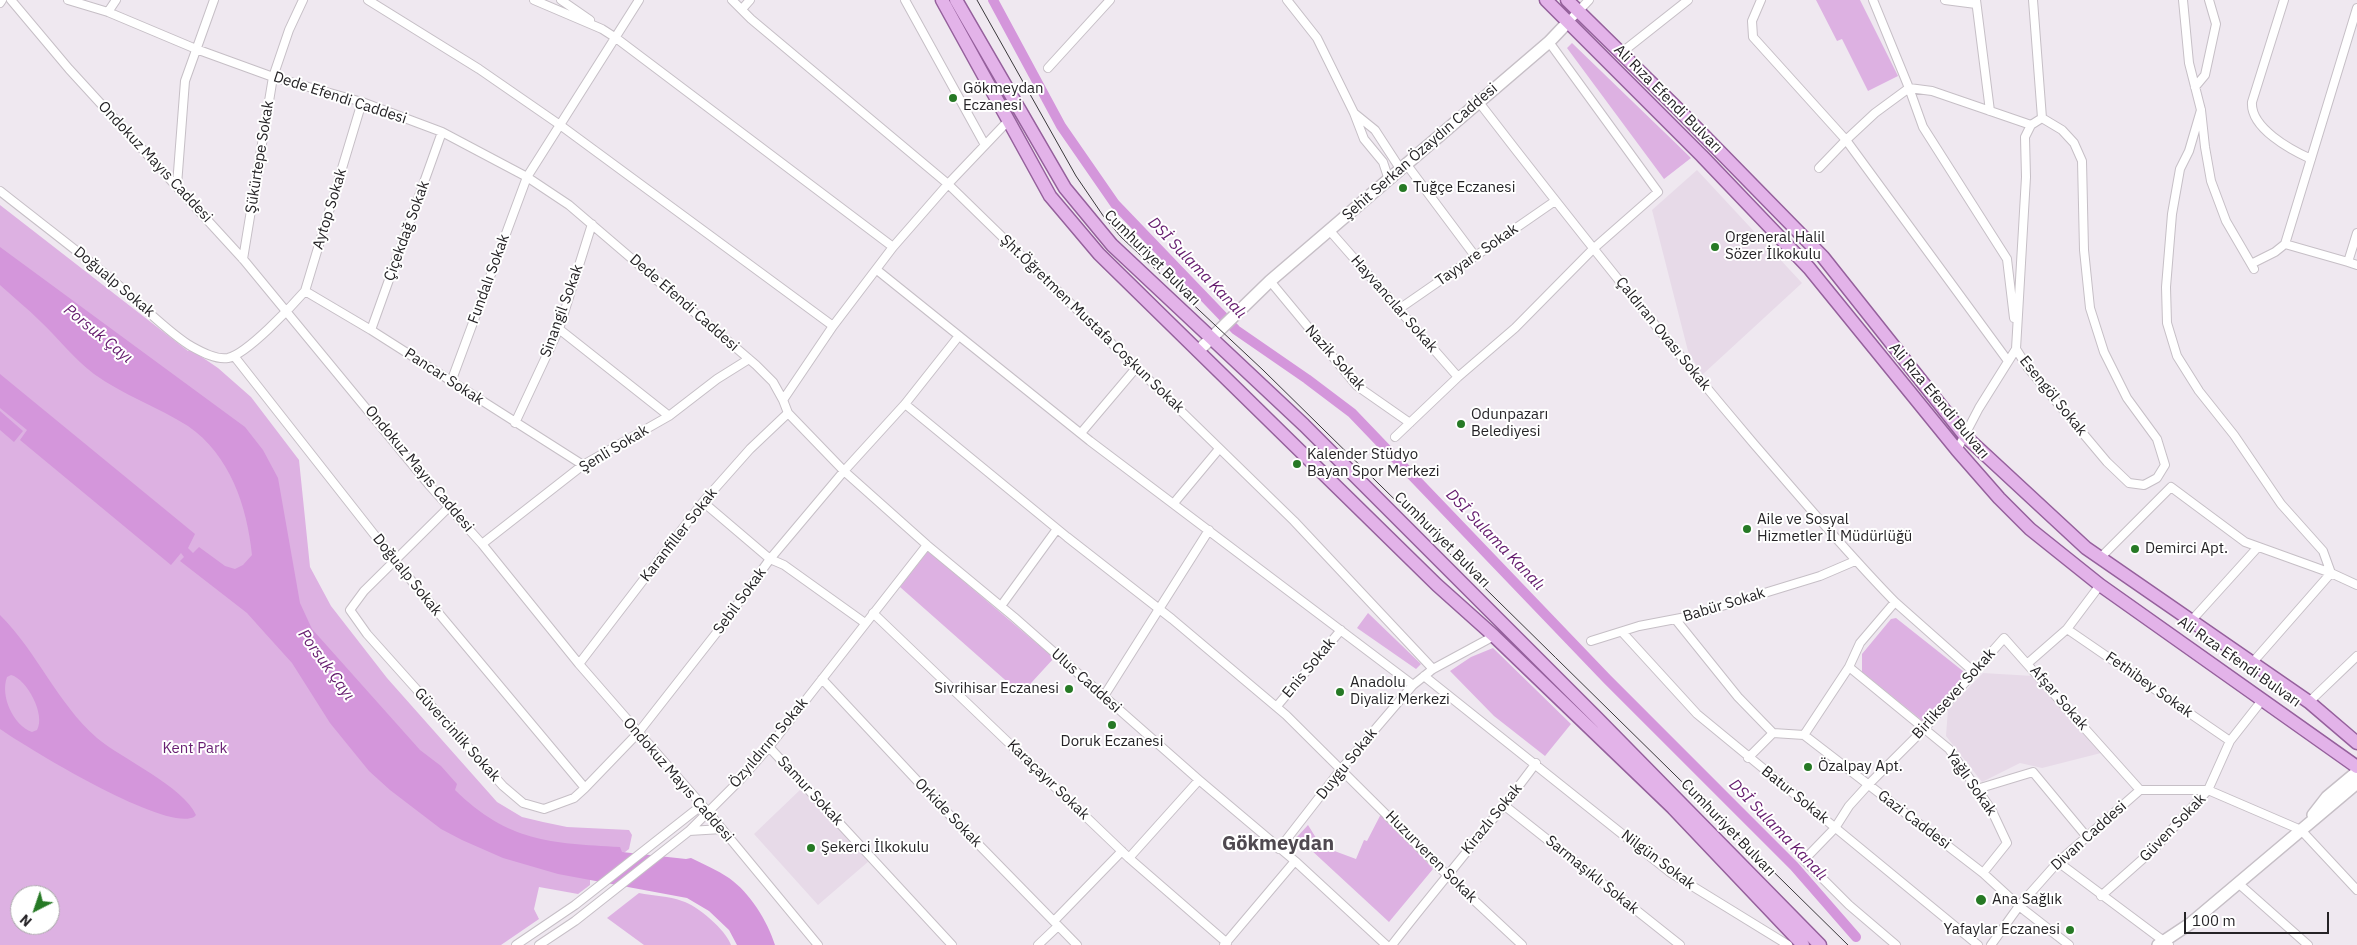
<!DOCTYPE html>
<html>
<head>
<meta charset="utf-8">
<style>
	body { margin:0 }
	#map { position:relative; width:2357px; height:945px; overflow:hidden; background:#efe8f0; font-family:"IBM Plex Sans",sans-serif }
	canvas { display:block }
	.north { position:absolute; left:10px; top:885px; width:50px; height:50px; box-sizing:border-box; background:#fff; border:1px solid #a8a7a8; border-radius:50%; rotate:221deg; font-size:14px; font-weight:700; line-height:20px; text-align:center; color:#252326 }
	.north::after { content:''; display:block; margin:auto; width:18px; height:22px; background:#267925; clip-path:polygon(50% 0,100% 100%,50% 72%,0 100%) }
	.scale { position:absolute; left:2184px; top:912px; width:145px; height:22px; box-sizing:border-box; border:2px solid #252326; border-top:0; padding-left:6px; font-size:15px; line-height:18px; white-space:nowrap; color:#252326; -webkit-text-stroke:4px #fff; paint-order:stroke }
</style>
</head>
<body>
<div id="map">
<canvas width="2357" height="945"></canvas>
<div class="north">N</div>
<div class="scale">100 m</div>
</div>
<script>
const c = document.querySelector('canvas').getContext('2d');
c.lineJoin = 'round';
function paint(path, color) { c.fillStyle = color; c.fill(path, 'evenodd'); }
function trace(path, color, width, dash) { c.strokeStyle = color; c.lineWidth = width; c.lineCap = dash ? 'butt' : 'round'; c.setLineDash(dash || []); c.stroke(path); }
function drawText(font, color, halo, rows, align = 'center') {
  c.font = font + ' "IBM Plex Sans",sans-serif'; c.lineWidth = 4; c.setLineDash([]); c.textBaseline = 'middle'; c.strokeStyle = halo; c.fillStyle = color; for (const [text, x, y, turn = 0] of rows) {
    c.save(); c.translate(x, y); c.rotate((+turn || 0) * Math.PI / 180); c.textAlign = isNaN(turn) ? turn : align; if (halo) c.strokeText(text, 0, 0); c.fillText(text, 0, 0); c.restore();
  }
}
paint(new Path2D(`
	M1697 170 1802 283 1702 375 1688 351 1652 210Z
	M1983 673 2033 676 2101 753 2042 768 2020 763 1982 782 1946 736 1948 709Z
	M801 789 869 861 818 905 754 834Z`), '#e7dae8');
paint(new Path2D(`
	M1816 0H1860L1898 76 1868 91 1842 39 1837 41Z
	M1572 43 1691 158 1664 179 1567 48Z
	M0 205 188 351 190 349 218 368 251 397 299 460 310 567 331 606 387 678 497 802 522 817 543 822 567 827 629 830 632 835 629 849 590 879V885L578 894 539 887 534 909 539 919 501 945H0ZM20 895H50V925H20Z
	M928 551 1054 658 1021 694 900 587Z
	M1368 613 1421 664 1416 669 1357 628Z
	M1896 618 1968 675 1925 723 1862 672V654L1891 619Z
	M1493 648 1571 724 1545 756 1494 716 1450 671 1471 657Z
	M1382 812 1433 869 1389 922 1297 837 1308 825 1321 846 1356 859 1364 840 1367 841Z
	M639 893C653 896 669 896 682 901 697 905 726 930 731 945H644L607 918Z`), '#ddb1e2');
paint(new Path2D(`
	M0 247 245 427 263 450 278 478 300 603 312 629 420 750 441 766 457 784 455 790C508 842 550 843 620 847L622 852 686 859 691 858C703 864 717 870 729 878 750 893 767 920 775 945H737L729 930 709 911 687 898 558 874 503 858 462 840 441 829 390 790 369 771 330 723 292 663 264 632 247 613 180 561 184 557 181 553 171 565 20 440 27 430 0 408V374L195 534 188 548 193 553 199 547 225 566 235 569 243 565 252 555C247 506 230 455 188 426 158 407 123 395 94 374 74 359 58 338 40 321 27 308 13 297 0 285Z
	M0 411 23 431 14 442 0 430Z
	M0 615C38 653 57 703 97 738 122 759 183 786 196 815L194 817C165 832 29 749 0 729ZM11 675C27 679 46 715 37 730L32 732C13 725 0 696 7 677Z`), '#d496db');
trace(new Path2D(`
	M993 0 1061 126 1115 204 1236 330 1307 379 1352 413 1607 679 1794 866 1856 937`), '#d496db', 10);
const street = new Path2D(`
	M11 0 69 69 243 259 430 486 482 544 579 664 708 812 818 945
	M68 0 108 12 196 49 273 77 362 102 442 132 527 177 569 205 756 365 773 382 783 400 788 413 844 471 927 545 1014 617 1199 780 1295 861 1386 945
	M368 0 479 69 560 125 833 326
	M534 0 602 29 616 38 893 247
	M561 0 590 20
	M732 0 751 19 948 184 1294 521 1433 669
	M905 0 985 145
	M1287 0 1317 38 1354 113
	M1761 0 1752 21 1753 37 1846 140 1819 168
	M1873 0 1909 88 1932 91 2031 125
	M1945 0 1976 4
	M1976 0 1990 111
	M2033 0 2042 118
	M2183 0 2189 63 2201 110 2205 147 2211 181 2226 221 2254 269
	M2284 0 2252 102C2250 128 2291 150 2311 159
	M0 3 2 0
	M742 9 750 0
	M108 12 116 0
	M1569 21 1589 0
	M1621 53 1688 0
	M1048 68 1110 0
	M2195 87 2205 75 2216 24 2209 0
	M1478 101C1568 218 1659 332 1754 444 1800 497 1846 552 1895 602L1860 643 1849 667 1804 735
	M2201 110 2189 151 2180 169 2172 214 2166 287 2167 323 2177 356 2199 391 2234 435 2281 504 2323 551 2331 573 2253 662
	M1407 165 1475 256
	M1389 180 1383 162 1364 139 1354 113 1375 130 1401 170
	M177 185 185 81 214 0
	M0 191C39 222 78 251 116 283 140 303 163 328 189 345 200 351 215 360 228 358 247 354 291 307 305 291L362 102
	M1330 231 1458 377
	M2357 233 2348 262 2357 265
	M243 259 273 77 289 30 303 0
	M2348 262 2285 244 2357 8
	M2251 264 2275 252 2285 244
	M877 270 1090 441 1413 685
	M1270 281 1357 386 1410 423
	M305 291 371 330 583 465
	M1399 309 1555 201
	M559 329 669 416
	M371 330 442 132
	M234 356 395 561 585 788
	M2008 361 1846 140 1875 113 1909 88 1923 127 2007 259 2014 318
	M451 382 527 177 639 0
	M783 400 833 326 893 247 948 184 1009 120
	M905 404 1067 537 1172 619 1286 715 1446 874 1522 945
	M515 423 559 329 592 224
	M1081 433 1136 368
	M1395 437 1458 377 1515 328 1593 249 1658 192 1549 42
	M1957 450 1979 408 2016 349 2028 368 2107 462 2129 483 2144 485 2157 478 2165 465 2157 439 2127 398 2104 352 2090 308 2084 250 2082 161 2074 143 2062 130 2042 118 2031 125 2025 137 2026 177 2016 349
	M703 502 770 559 784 565 865 623
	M1174 503 1219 449
	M449 507 364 591 350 610 367 634 503 786 523 803 544 809 574 798 585 788 638 733 721 627 770 559 844 471 905 404 958 337
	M482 544 583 465 669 416 717 379 749 359
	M2101 557 2171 487 2245 542 2331 573 2357 585
	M2100 585 2067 629 2027 664 2140 790
	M1895 602 1974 672
	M1001 606 1057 529
	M873 613 1129 858 1227 943
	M1676 620 1738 697 1773 733 1804 735 1983 873 2019 906 2069 945
	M2192 620 2258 547
	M2067 629 2230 741
	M1623 633 1697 714 1978 945
	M1591 641 1639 626 1686 617 1820 576 1855 561
	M579 664 703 502 750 449 788 413
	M1849 667 1949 749 1991 809 2007 843 1983 873
	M1424 676 1671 873 1788 945
	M822 679 938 803 1077 945
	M1104 696 1209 530
	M2309 702 2357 656
	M1277 706 1341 630
	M769 747 952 945
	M1748 758 1773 733
	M1977 789 2033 772 2087 837
	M2140 790H2208L2301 830 2357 890
	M1505 806 1680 945
	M689 831 740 780 769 747 927 545
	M1279 849 1342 768 1413 685 1433 669 1494 636
	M1129 858 1199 780
	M2058 862 2169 945
	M2238 883 2308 945
	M2101 896 2154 849 2208 790 2230 741 2263 699
	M1054 921 1122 851
	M516 945 575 905 702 805
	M539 945 575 921 689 831 722 829
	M1038 945 1058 926
	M1224 945 1295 861
	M1392 945C1439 884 1490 826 1536 763
	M1896 945 1849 905 1804 860 1835 828 1849 806 1868 785 1925 728 2004 638 2027 664
	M1991 945 2019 906 2058 862 2140 790`);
const secondary = new Path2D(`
	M1198 351 1270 281 1549 42 1569 21
	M2313 815 2327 797 2357 772
	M2158 945 2191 923 2357 783`);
const primary = new Path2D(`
	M942 0 1050 196 1099 254 1437 585 1494 636 1673 808 1803 945
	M956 0 1065 188 1112 245 1304 425 1597 718 1820 945
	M1546 0 1702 156 1809 268 1957 450 1999 498 2030 529 2100 585 2357 767
	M1567 0 1677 108 1823 257 1965 436 2086 548 2309 702 2357 743`);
trace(street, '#c6bfc6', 10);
trace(secondary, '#c6bfc6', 14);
trace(primary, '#95609c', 15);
trace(street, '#fff', 8);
trace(secondary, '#fff', 11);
trace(primary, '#e3b3e9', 12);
trace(new Path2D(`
	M977 0 1076 176 1104 217 1121 237 1263 370 1848 945`), '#3a373b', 1);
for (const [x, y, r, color] of [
	[953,98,5,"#267925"],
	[1403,188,5,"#267925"],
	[1715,247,5,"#267925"],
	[1461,424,5,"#267925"],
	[1297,464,5,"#267925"],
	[1747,529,5,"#267925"],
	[2135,549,5,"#267925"],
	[1069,689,5,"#267925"],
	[1340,692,5,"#267925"],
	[1112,725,5,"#267925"],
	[1808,767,5,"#267925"],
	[811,848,5,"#267925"],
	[1981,900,6,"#267925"],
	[2070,930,5,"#267925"]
]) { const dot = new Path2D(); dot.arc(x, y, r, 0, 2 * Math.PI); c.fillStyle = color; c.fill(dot); trace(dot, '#fff', 2); }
drawText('15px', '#252326', '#fff', [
	["Gökmeydan",963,89],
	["Eczanesi",963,106],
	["Tuğçe Eczanesi",1413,188],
	["Orgeneral Halil",1725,238],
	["Sözer İlkokulu",1725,255],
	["Odunpazarı",1471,415],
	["Belediyesi",1471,432],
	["Kalender Stüdyo",1307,455],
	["Bayan Spor Merkezi",1307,472],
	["Aile ve Sosyal",1757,520],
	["Hizmetler İl Müdürlüğü",1757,537],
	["Demirci Apt.",2145,549],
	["Anadolu",1350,683],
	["Diyaliz Merkezi",1350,700],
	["Sivrihisar Eczanesi",1059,689,"right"],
	["Doruk Eczanesi",1112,742,"center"],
	["Özalpay Apt.",1818,767],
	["Şekerci İlkokulu",821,848],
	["Ana Sağlık",1992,900],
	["Yafaylar Eczanesi",2060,930,"right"]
], 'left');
drawText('15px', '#252326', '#fff', [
	["Dede Efendi Caddesi",340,98,18],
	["Ali Rıza Efendi Bulvarı",1668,99,45],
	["Şehit Serkan Özaydın Caddesi",1420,152,-41],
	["Şükürtepe Sokak",260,157,-81],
	["Ondokuz Mayıs Caddesi",155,162,47],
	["Aytop Sokak",330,209,-73],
	["Çiçekdağ Sokak",407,231,-70],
	["Tayyare Sokak",1477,255,-35],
	["Cumhuriyet Bulvarı",1152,258,45],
	["Fundalı Sokak",489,279,-70],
	["Doğualp Sokak",114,282,40],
	["Dede Efendi Caddesi",684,303,41],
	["Hayvancılar Sokak",1394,304,49],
	["Sinangil Sokak",562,311,-70],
	["Şht.Öğretmen Mustafa Coşkun Sokak",1092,324,44],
	["Çaldıran Ovası Sokak",1663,334,51],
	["Nazik Sokak",1335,358,48],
	["Pancar Sokak",444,377,33],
	["Esengöl Sokak",2053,396,51],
	["Ali Rıza Efendi Bulvarı",1939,401,50],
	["Şenli Sokak",614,449,-31],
	["Ondokuz Mayıs Caddesi",419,469,50],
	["Karanfiller Sokak",679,535,-52],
	["Cumhuriyet Bulvarı",1442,540,45],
	["Doğualp Sokak",407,575,51],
	["Sebil Sokak",740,601,-54],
	["Babür Sokak",1724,605,-17],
	["Ali Rıza Efendi Bulvarı",2239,662,35],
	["Enis Sokak",1309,668,-50],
	["Ulus Caddesi",1086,681,42],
	["Fethibey Sokak",2149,685,35],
	["Birliksever Sokak",1954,694,-48],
	["Afşar Sokak",2059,698,49],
	["Güvercinlik Sokak",457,735,48],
	["Özyıldırım Sokak",769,743,-50],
	["Duygu Sokak",1347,764,-51],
	["Ondokuz Mayıs Caddesi",678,780,49],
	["Karaçayır Sokak",1048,780,44],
	["Yağlı Sokak",1971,783,55],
	["Samur Sokak",810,791,47],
	["Batur Sokak",1795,795,39],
	["Orkide Sokak",948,813,46],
	["Kirazlı Sokak",1492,819,-51],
	["Gazi Caddesi",1914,820,37],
	["Cumhuriyet Bulvarı",1728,828,46],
	["Güven Sokak",2173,828,-46],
	["Divan Caddesi",2089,836,-42],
	["Huzurveren Sokak",1431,857,45],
	["Nilgün Sokak",1658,860,37],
	["Sarmaşıklı Sokak",1592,875,39]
]);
drawText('15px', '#671e71', '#fff', [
	["Kent Park",195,749]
]);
drawText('italic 16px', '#641a6d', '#fff', [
	["DSİ Sulama Kanalı",1197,268,46],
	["Porsuk Çayı",98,334,39],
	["DSİ Sulama Kanalı",1495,540,46],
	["Porsuk Çayı",326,665,54],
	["DSİ Sulama Kanalı",1778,830,46]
]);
drawText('bold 20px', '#4f4950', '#fff', [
	["Gökmeydan",1278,844]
]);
</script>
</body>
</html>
